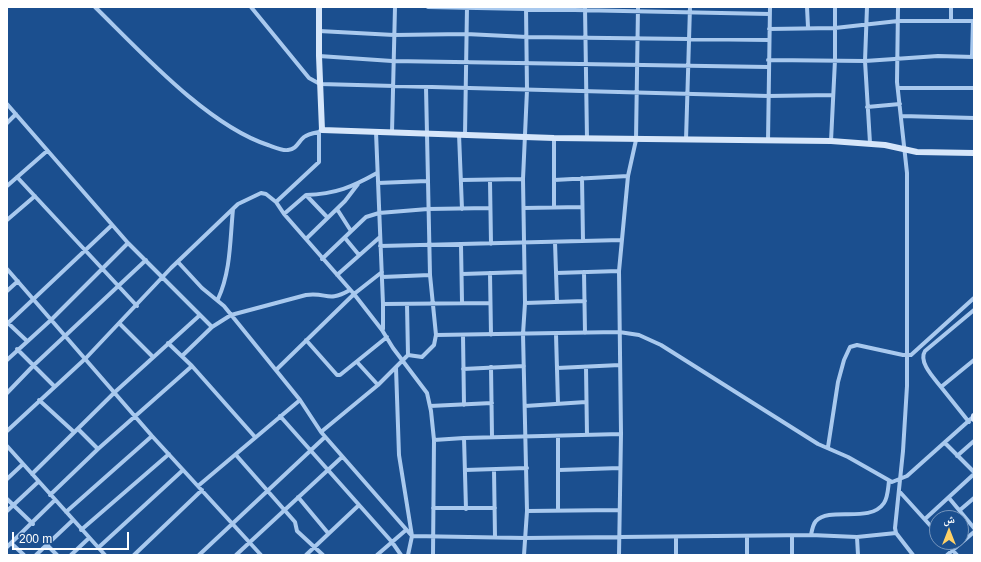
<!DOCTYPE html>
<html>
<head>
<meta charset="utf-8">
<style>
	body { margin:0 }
	#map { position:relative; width:981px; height:562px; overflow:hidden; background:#1b4f8f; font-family:Helvetica,"Noto Naskh Arabic",sans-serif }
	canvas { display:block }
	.frame { position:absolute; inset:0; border:8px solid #fff; pointer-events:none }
	.north { position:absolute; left:929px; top:510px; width:40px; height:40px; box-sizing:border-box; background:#1b4f8f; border:1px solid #7695bc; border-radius:50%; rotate:0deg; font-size:11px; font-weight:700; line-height:16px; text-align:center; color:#fff }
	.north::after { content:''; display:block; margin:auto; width:14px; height:18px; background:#ffd166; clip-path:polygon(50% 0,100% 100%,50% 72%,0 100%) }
	.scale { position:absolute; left:12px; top:532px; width:117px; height:18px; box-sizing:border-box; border:2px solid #fff; border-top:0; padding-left:5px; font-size:12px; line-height:14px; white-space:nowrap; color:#fff; -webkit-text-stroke:3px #1b4f8f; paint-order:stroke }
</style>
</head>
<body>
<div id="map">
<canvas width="981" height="562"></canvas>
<div class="frame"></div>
<div class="north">ش</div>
<div class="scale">200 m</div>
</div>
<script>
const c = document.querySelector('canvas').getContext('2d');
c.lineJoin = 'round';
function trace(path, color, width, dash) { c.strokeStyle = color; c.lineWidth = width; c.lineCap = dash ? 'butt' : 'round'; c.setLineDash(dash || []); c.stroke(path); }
trace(new Path2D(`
	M95 7C141 52 207 125 268 145 274 147 282 151 288 150 297 149 298 142 304 137 308 134 314 133 319 132
	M251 7 309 78 320 84 768 96 833 95
	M428 7 770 14
	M585 7 587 139
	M807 7 808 27
	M867 7 865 61 870 143
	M898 7 897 82 907 173V386L903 451 895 528 896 533 913 555
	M951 20V7
	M769 29 835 28 898 21H974
	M319 31 394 35 466 34 527 37 769 40
	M319 56 392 61 768 67
	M972 57 973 21
	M768 60 865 61 938 56 974 57
	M898 88H974
	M7 104 128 243 212 327
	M867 107 900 104
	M902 116 974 118
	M7 123 16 114
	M376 132 383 304V329
	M392 132 395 7
	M459 134 462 209
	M465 135 467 7
	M554 138V207
	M686 140 690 7
	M768 141 770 7
	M831 141 835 60V7
	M17 177 137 306
	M582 178 583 241
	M461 180 523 179
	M554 180 628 176
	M490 181 491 244
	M378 183 427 181
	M7 186 47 151
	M306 195 327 217
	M276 202 319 162V132L320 131
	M524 208 582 207
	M337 209 351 231
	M284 214 306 195C336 194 352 187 377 173
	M7 220 35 196
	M345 238 359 255
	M306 239 345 201 358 184
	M555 242 557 302
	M461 245 462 302
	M380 246 622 240
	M322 259 366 217 379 213 428 209 490 208
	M178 262 202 288 224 306 300 400 321 432 412 536 525 538 811 535 857 537 896 533
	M7 269 152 436 261 555
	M584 272 585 333
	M490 273 491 335
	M556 273 619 271
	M462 274 524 272
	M337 275 380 237
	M382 277 430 275
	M7 291 18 281
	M218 299C231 271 230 239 233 209
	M525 303 585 301
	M383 304 490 303
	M407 304 408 355
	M8 323 27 341
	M7 324 112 225
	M120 324 153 357
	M556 334 558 404
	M436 335 619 332 639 335 661 345 818 444 848 457 892 482 907 476 973 417
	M463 335 464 405
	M306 340 337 375H340L387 337
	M168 343 192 366 255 437
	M17 349 54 386
	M182 356 212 327 231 315 306 295C328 292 327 303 350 290
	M7 360 52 319 128 243
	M357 362 378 385
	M491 367 492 437
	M586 367 587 435
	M396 368 399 455 412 536 408 555
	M557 368 620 365
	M463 369 524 366
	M276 370 354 294 382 272
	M941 387C934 378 918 362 925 351L974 310
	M7 393 34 365 146 260
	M39 400 74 432
	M430 406 492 403
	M525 406 586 402
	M280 416 392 542 401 555
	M969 422 941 387 974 360
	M78 429 98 449
	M7 431 86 358 171 268 238 204 261 193 266 194 276 202 284 214 354 294 382 330 393 348 427 393 431 411 434 440 433 555
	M321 432 378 385 408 355 422 357 434 345 436 335 430 275 426 87
	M558 436V510
	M464 438 466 509
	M434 440 464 438 621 434
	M945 443 974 472
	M7 446 105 555
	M828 447 838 382 844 360 850 347 857 345 903 355H911L974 298
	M236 455 295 522 297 531 323 555
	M957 456 974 441
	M465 470 527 468
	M494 470 495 537
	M559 470 620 468
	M32 474 115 392 200 315
	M7 479 23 464
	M198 486 300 400
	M899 491 937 533
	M50 495 98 449 192 366
	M298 497 328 533
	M949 498 974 528
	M7 499 33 524
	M433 508H495
	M960 510 974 498
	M7 511 38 482
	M527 511 619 510
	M66 512 152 436
	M925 519 974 474
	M81 530 169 454
	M811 535C812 530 813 524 816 521 830 506 870 524 884 503 888 497 888 488 889 481
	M792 536V555
	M676 537V555
	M857 537 858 555
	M945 542 957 555
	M11 543 24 555
	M47 545 57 555
	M7 547 55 500
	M98 548 183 470
	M36 555 73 520
	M71 555 89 538
	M134 555 202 490
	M199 555 325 437
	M236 555 342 457
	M306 555 359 505
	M377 555 406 530
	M524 555 527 511 523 334 525 303 523 179 527 90 526 7
	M619 555 621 434 619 271 628 176 636 140 638 7
	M747 555V537
	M947 555 974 532`), '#a9c9ee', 4);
trace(new Path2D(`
	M319 7V56L322 130 554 138 831 141 885 145 917 152 974 153
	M974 416V419`), '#d6e6fa', 6);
</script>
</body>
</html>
